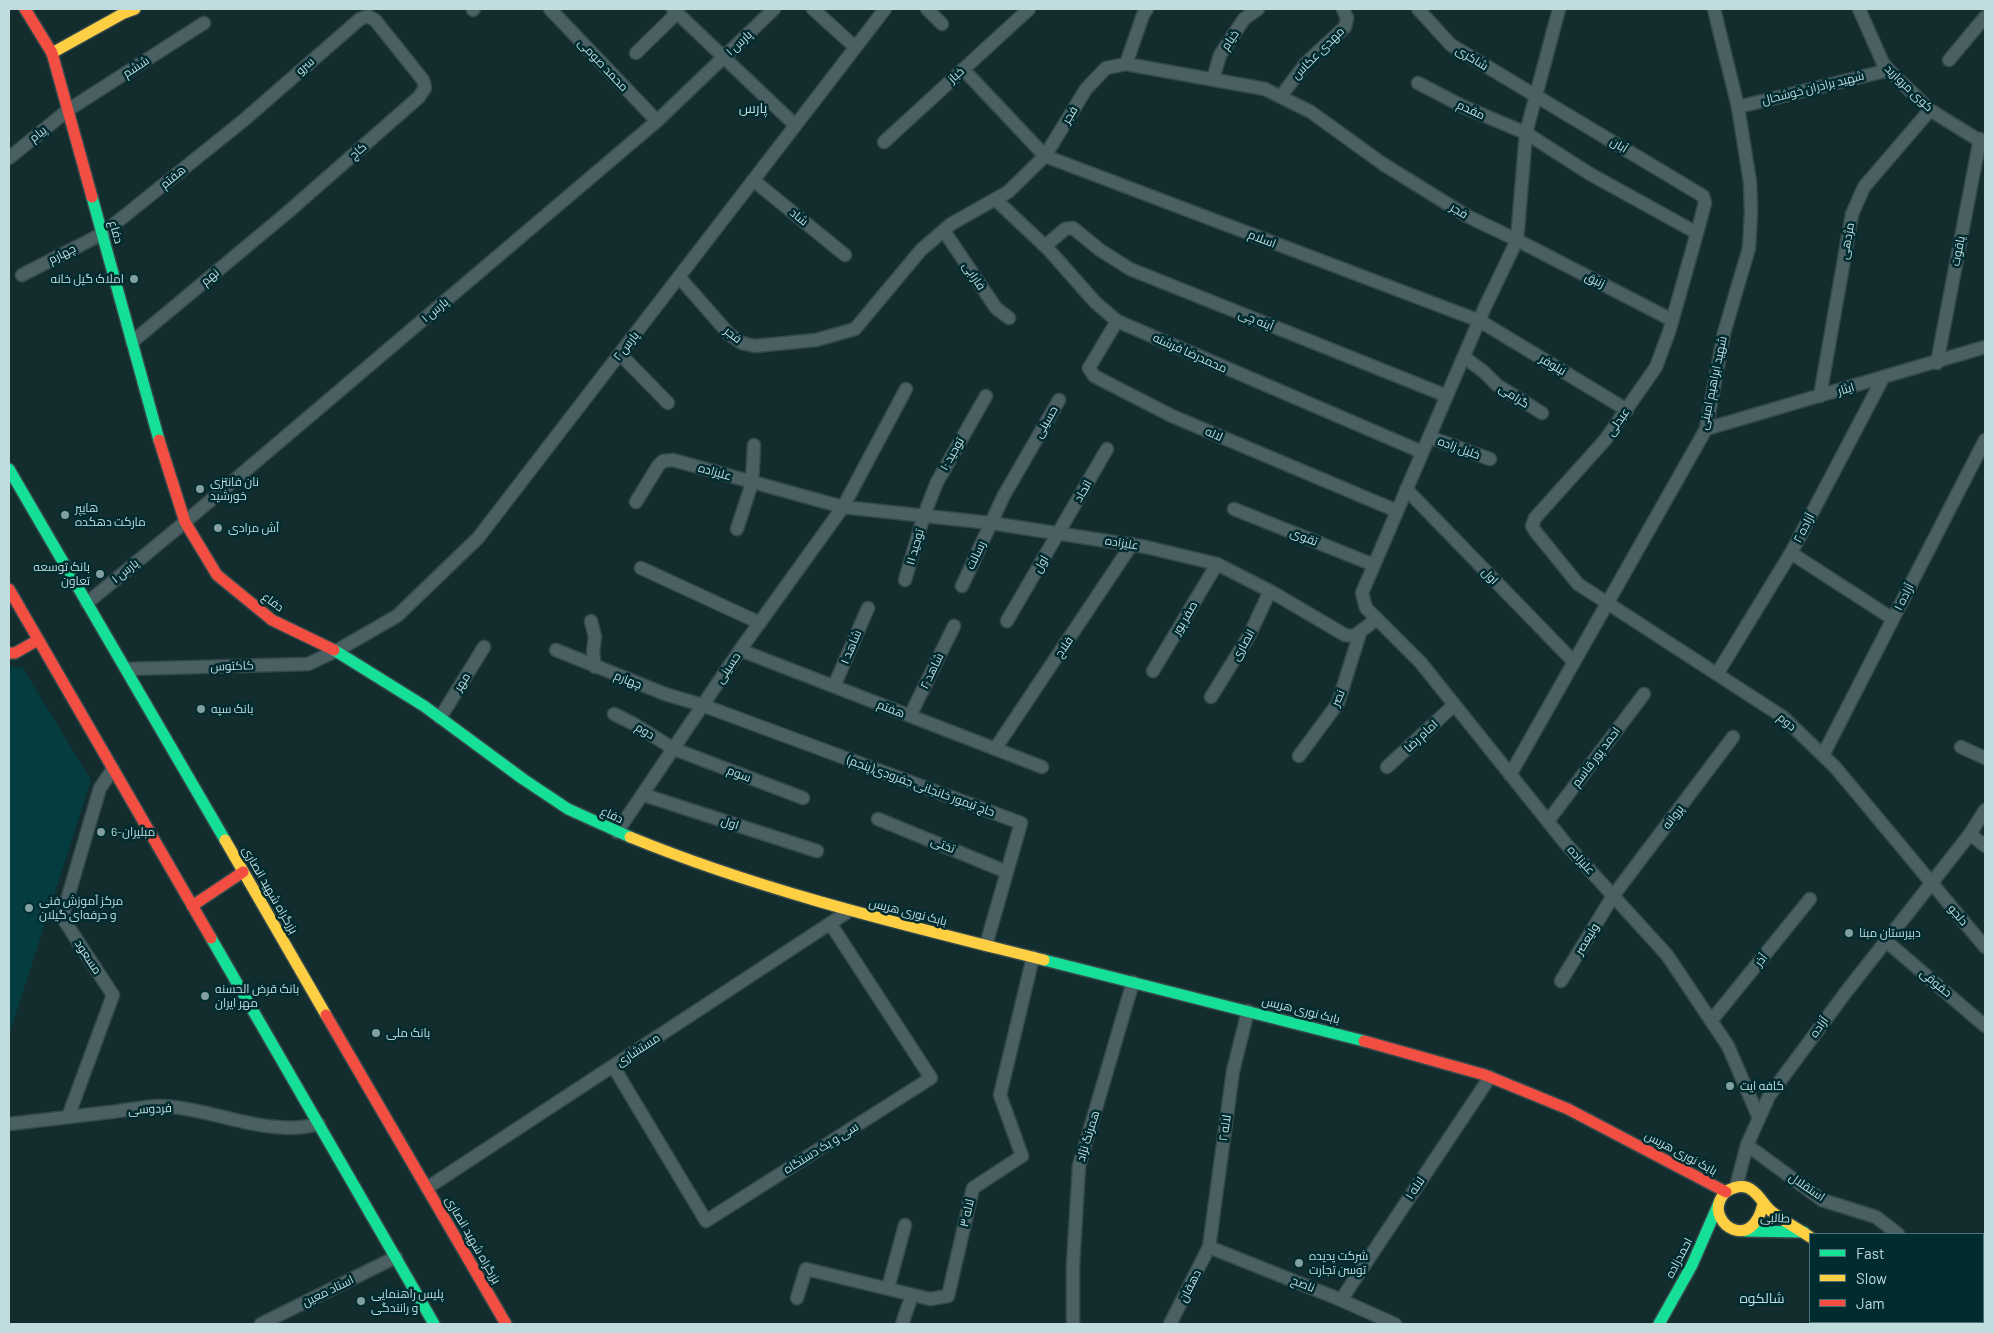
<!DOCTYPE html>
<html>
<head>
<meta charset="utf-8">
<style>
	body { margin:0 }
	#map { position:relative; width:1994px; height:1333px; overflow:hidden; background:#132d2f; font-family:Barlow,sans-serif }
	canvas { display:block }
	.frame { position:absolute; inset:0; border:10px solid #c0dcde; pointer-events:none }
	.legend { position:absolute; left:1809px; top:1233px; width:175px; height:90px; box-sizing:border-box; background:#002c30; border:1px solid #4d7276; margin:0; padding:6px 9px; list-style:none; font-size:15px; color:#c0dcde }
	.legend li { display:flex; align-items:center; gap:10px; height:25px }
	.legend b { width:25px; border:1px solid #4d7276 }
</style>
</head>
<body>
<div id="map">
<canvas width="1994" height="1333"></canvas>
<div class="frame"></div>
<ul class="legend">
<li><b style="height:6px;background:#16e098"></b>Fast</li>
<li><b style="height:6px;background:#ffcf43"></b>Slow</li>
<li><b style="height:6px;background:#f24e42"></b>Jam</li>
</ul>
</div>
<script>
const c = document.querySelector('canvas').getContext('2d');
c.lineJoin = 'round';
function paint(path, color) { c.fillStyle = color; c.fill(path, 'evenodd'); }
function trace(path, color, width, dash) { c.strokeStyle = color; c.lineWidth = width; c.lineCap = dash ? 'butt' : 'round'; c.setLineDash(dash || []); c.stroke(path); }
function drawText(font, color, halo, rows, align = 'center') {
  c.font = font + ' Barlow,Cairo,sans-serif'; c.lineWidth = 5; c.setLineDash([]); c.textBaseline = 'middle'; c.strokeStyle = halo; c.fillStyle = color; for (const [text, x, y, turn = 0] of rows) {
    c.save(); c.translate(x, y); c.rotate((+turn || 0) * Math.PI / 180); c.textAlign = isNaN(turn) ? turn : align; if (halo) c.strokeText(text, 0, 0); c.fillText(text, 0, 0); c.restore();
  }
}
paint(new Path2D(`
	M9 667H22L91 780 9 1035Z`), '#043c3f');
const street = new Path2D(`
	M550 9 657 121
	M673 9 794 124
	M813 9 855 47
	M927 9 942 24
	M1418 9 1451 45 1703 196 1705 203 1697 233 1669 332 1656 367 1605 440 1535 518 1532 526 1535 531 1578 584 1783 717 1835 767 1985 947
	M1559 9 1526 133 1517 240 1485 307 1362 593 1366 608 1421 663 1566 844 1667 955 1728 1046 1759 1118
	M1859 9 1883 63 1889 70 1930 110 1985 144
	M473 10 474 9
	M636 53 677 13
	M1949 60 1985 17
	M1126 64 1143 15 1147 9
	M963 69 1045 156 1480 321 1627 410
	M1213 79 1220 55 1244 19 1258 9
	M1418 83 1464 107 1526 133 1590 174 1697 233
	M1281 96 1306 63 1345 27 1347 18 1343 9
	M1738 107 1889 70
	M884 142 1029 9
	M9 158 68 110 204 23
	M753 180 845 255
	M995 199 1049 250 1095 302 1117 321 1422 452
	M944 231 996 308 1009 318
	M1045 246 1065 229 1073 228 1100 250 1130 269 1447 396
	M22 275 102 234 244 120 360 19 368 16 375 20 423 80 425 88 419 97 288 212 132 342
	M679 277 729 334 742 343 755 346 816 340 855 329 921 250 951 224 1008 192 1045 156 1086 89 1106 68 1126 64 1265 89 1311 112 1383 164 1467 216 1517 240 1672 320
	M1117 321 1089 368 1094 376 1172 416 1397 511
	M620 354 668 403
	M1464 357 1484 372 1497 385 1542 413
	M1937 363 1980 139
	M1820 396 1852 214 1864 187 1930 110
	M1706 429 1985 347
	M1429 437 1490 459
	M1406 489 1574 662
	M636 502 658 466 663 461 673 460 843 507 991 523 1146 547 1217 564 1270 591 1345 635 1354 636 1377 619
	M1234 509 1374 565
	M737 529 752 483 754 445
	M1791 553 1893 619
	M641 568 760 623
	M905 580 924 515 937 482 986 396
	M962 586 1003 497 1059 400
	M87 603 185 522 657 121 774 9
	M591 621 595 637 593 652 595 667
	M1007 621 1107 449
	M556 650 665 694 702 705 1021 823 986 945
	M740 650 1042 767
	M126 669 308 664 336 651 397 616 478 538 885 9
	M1153 671 1217 564
	M1717 674 1791 553 1883 378
	M834 686 868 608
	M1211 697 1249 636 1270 591
	M614 714 634 724 674 749 803 798
	M910 716 954 626
	M440 718 484 647
	M1961 747 1985 758
	M995 749 1132 544
	M1823 755 1985 440
	M1299 756 1338 703 1360 633
	M1387 767 1454 705
	M1510 775 1706 429 1724 333 1749 248 1751 211 1750 182 1738 107 1714 9
	M644 795 817 851
	M878 819 1007 872
	M1548 821 1644 694
	M617 832 740 650 843 507 906 389
	M1970 834 1985 846
	M1886 941 1985 1026
	M1561 981 1613 896 1733 737
	M1711 1021 1810 899
	M613 1066 706 1221 931 1078 830 923
	M68 1117 113 995 62 917 100 788 113 769
	M9 1124C43 1120 77 1116 111 1112 127 1110 145 1106 161 1106 214 1108 265 1138 319 1124
	M1747 1145 1822 1200 1876 1217 1898 1234
	M1736 1187 1747 1145 1769 1096 1846 992 1970 834 1985 810
	M427 1188 849 911
	M1209 1247 1334 1297 1395 1324
	M888 1288 905 1225
	M1983 1289 1985 1292
	M797 1298 806 1269 930 1299 948 1296 973 1188 1022 1156 1000 1095 1033 957
	M1341 1300 1490 1077
	M261 1324 396 1257
	M902 1324 912 1295
	M1073 1324V1265L1079 1166 1133 982
	M1170 1324 1209 1247 1233 1071 1248 1011`);
const fast = new Path2D(`
	M92 197 159 440
	M9 469 225 840
	M334 650 424 706 523 779 568 809 630 837
	M211 938 434 1324
	M1044 960 1364 1041
	M1745 1231 1804 1232
	M1934 1322 1938 1324
	M1659 1324 1692 1265 1719 1203`);
const slow = new Path2D(`
	M52 53 124 13 135 9
	M630 837C764 892 905 925 1044 960
	M225 840 326 1015
	M1763 1204C1752 1253 1709 1224 1720 1200 1725 1188 1743 1182 1753 1191 1760 1196 1764 1205 1771 1211 1783 1221 1797 1228 1810 1237`);
const jam = new Path2D(`
	M25 9 52 53 92 197
	M159 440 185 522 217 575 272 620 334 650
	M9 589 211 938
	M9 653H15L38 640
	M192 906 243 872
	M326 1015 506 1324
	M1364 1041 1485 1075 1568 1109 1726 1192`);
trace(street, '#35494b', 15);
trace(fast, '#35494b', 14);
trace(slow, '#35494b', 14);
trace(jam, '#35494b', 14);
trace(street, '#4b6062', 12);
trace(fast, '#16e098', 11);
trace(slow, '#ffcf43', 11);
trace(jam, '#f24e42', 11);
for (const [x, y, r, color] of [
	[134,279,5,"#839fa1"],
	[200,489,5,"#839fa1"],
	[65,515,5,"#839fa1"],
	[218,528,5,"#839fa1"],
	[100,574,5,"#839fa1"],
	[201,709,5,"#839fa1"],
	[101,832,5,"#839fa1"],
	[29,908,5,"#839fa1"],
	[1849,933,5,"#839fa1"],
	[205,996,5,"#839fa1"],
	[376,1033,5,"#839fa1"],
	[1730,1086,5,"#839fa1"],
	[1299,1263,5,"#839fa1"],
	[361,1301,5,"#839fa1"]
]) { const dot = new Path2D(); dot.arc(x, y, r, 0, 2 * Math.PI); c.fillStyle = color; c.fill(dot); trace(dot, '#002c30', 2); }
drawText('12px', '#c0dcde', '#002c30', [
	["خیام",1230,40,-55],
	["پارس ۱",739,43,-43],
	["مهدی عکاس",1318,53,-45],
	["شاکری",1472,58,31],
	["محمد صومی",603,65,47],
	["سرو",305,66,-41],
	["ششم",136,67,-33],
	["خباز",956,75,-43],
	["شهید برادران خوشحال",1813,88,-14],
	["کوی مروارید",1909,88,44],
	["مقدم",1471,110,25],
	["فجر",1070,115,-59],
	["پیام",38,134,-39],
	["آبان",1619,145,31],
	["کاج",358,151,-41],
	["هفتم",173,177,-39],
	["فجر",1459,211,31],
	["شاد",799,217,39],
	["دفاع",116,232,74],
	["اسلام",1262,239,21],
	["مژدهی",1847,241,-80],
	["یاقوت",1958,251,-79],
	["چهارم",62,254,-27],
	["فارابی",974,276,56],
	["نهم",210,277,-40],
	["زنبق",1595,280,27],
	["پارس ۱",435,310,-40],
	["آینه چی",1256,320,22],
	["فجر",733,335,38],
	["پارس ۲",626,346,-52],
	["محمدرضا فرشته",1190,353,24],
	["نیلوفر",1553,365,31],
	["شهید ابراهیم امینی",1713,383,-78],
	["ایثار",1846,389,-16],
	["گرامی",1514,396,33],
	["حسینی",1046,422,-60],
	["عبدلی",1618,422,-55],
	["لاله",1214,434,23],
	["خلیل زاده",1459,448,20],
	["توحید ۱۰",952,454,-60],
	["علیزاده",715,472,16],
	["اتحاد",1083,491,-60],
	["آزاده ۲",1804,528,-62],
	["تقوی",1304,537,22],
	["علیزاده",1122,543,9],
	["توحید ‍۱۱",915,547,-74],
	["رسالت",976,555,-65],
	["اول",1041,564,-60],
	["پارس ۱",125,571,-39],
	["اول",1490,576,46],
	["آزاده ۱",1904,597,-63],
	["دفاع",273,602,37],
	["صفر پور",1185,618,-59],
	["انصاری",1243,645,-60],
	["شاهد ۱",851,647,-67],
	["فلاح",1064,647,-56],
	["کاکتوس",232,666,-2],
	["حسینی",728,668,-56],
	["شاهد ۲",932,671,-64],
	["چهارم",628,680,21],
	["مهر",462,682,-58],
	["نصر",1338,698,-66],
	["هفتم",891,709,21],
	["دوم",1787,722,40],
	["دوم",645,731,32],
	["امام رضا",1421,736,-43],
	["احمد پور قاسم",1596,757,-53],
	["سوم",739,774,21],
	["حاج تیمور خانجانی جفرودی(پنجم)",921,786,20],
	["دفاع",612,815,25],
	["پروانه",1673,817,-53],
	["اول",730,823,18],
	["تختی",943,845,22],
	["علیزاده",1581,860,48],
	["بزرگراه شهید انصاری",270,890,60],
	["بابک نوری هریس",908,912,14],
	["دلجو",1958,915,50],
	["ولیعصر",1587,939,-59],
	["مسعود",88,957,57],
	["آذر",1761,960,-51],
	["حقوقی",1936,983,40],
	["بابک نوری هریس",1301,1010,14],
	["آزاده",1819,1027,-54],
	["مستشاری",638,1050,-33],
	["فردوسی",150,1109,-3],
	["لاله ۲",1225,1128,-82],
	["همرنگ نژاد",1088,1136,-73],
	["سی و یک دستگاه",821,1148,-32],
	["بابک نوری هریس",1681,1153,28],
	["استقلال",1807,1187,34],
	["لاله ۱",1415,1188,-56],
	["لاله ۳",967,1213,-77],
	["طالبی",1775,1218,2],
	["بزرگراه شهید انصاری",473,1240,60],
	["احمدزاده",1679,1258,-62],
	["ناصح",1303,1284,22],
	["دهقان",1190,1286,-63],
	["استاد معین",328,1291,-26]
]);
drawText('12px', '#c0dcde', '#002c30', [
	["املاک گیل خانه",124,279,"right"],
	["نان فانتزی",210,482],
	["خورشید",210,496],
	["هایپر",75,508],
	["مارکت دهکده",75,522],
	["آش مرادی",228,528],
	["بانک توسعه",90,567,"right"],
	["تعاون",90,581,"right"],
	["بانک سپه",211,709],
	["مبلیران-6",111,832],
	["مرکز آموزش فنی",39,901],
	["و حرفه‌ای گیلان",39,915],
	["دبیرستان مبنا",1859,933],
	["بانک قرض الحسنه",215,989],
	["مهر ایران",215,1003],
	["بانک ملی",386,1033],
	["کافه ایت",1740,1086],
	["شرکت پدیده",1309,1256],
	["توسن تجارت",1309,1270],
	["پلیس راهنمایی",371,1294],
	["و رانندگی",371,1308]
], 'left');
drawText('14px', '#c0dcde', '#002c30', [
	["پارس",753,108],
	["شالکوه",1762,1298]
]);
</script>
</body>
</html>
